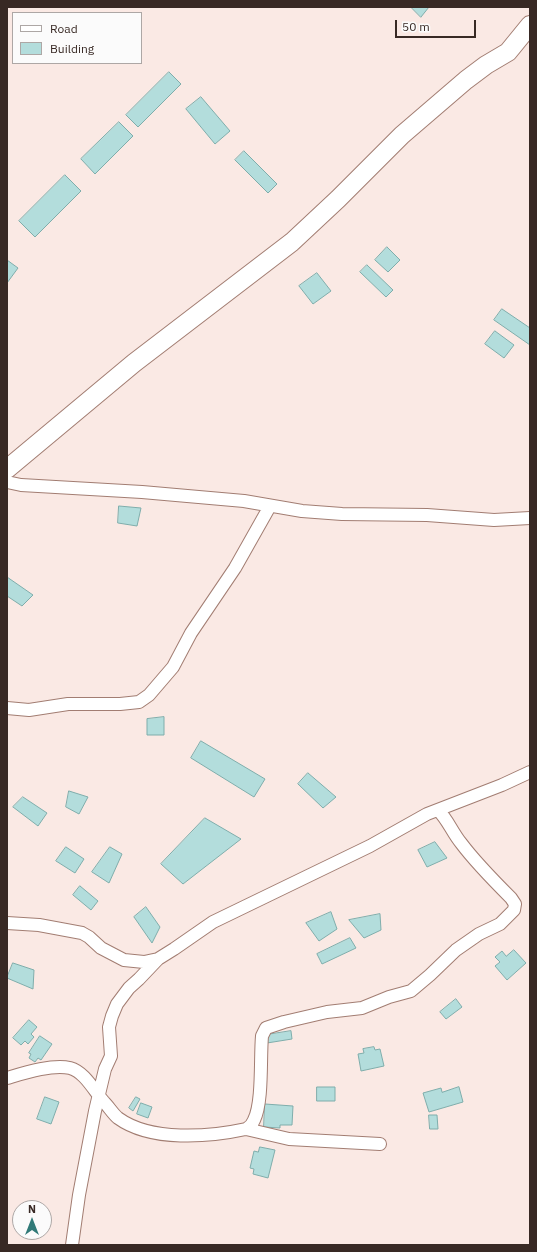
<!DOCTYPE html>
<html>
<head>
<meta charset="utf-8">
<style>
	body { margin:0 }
	#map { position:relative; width:537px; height:1252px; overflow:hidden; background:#fae9e4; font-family:"IBM Plex Sans",sans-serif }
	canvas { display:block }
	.frame { position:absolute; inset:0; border:8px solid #382924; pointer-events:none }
	.legend { position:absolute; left:12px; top:12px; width:130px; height:52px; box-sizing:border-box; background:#fbfbfb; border:1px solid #ada7a5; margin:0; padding:5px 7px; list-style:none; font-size:12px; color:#382924 }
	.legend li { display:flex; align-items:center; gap:8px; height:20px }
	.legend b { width:20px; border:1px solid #ada7a5 }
	.north { position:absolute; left:12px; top:1200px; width:40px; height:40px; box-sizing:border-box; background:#fbfbfb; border:1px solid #ada7a5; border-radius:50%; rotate:0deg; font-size:11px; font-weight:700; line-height:16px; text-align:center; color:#382924 }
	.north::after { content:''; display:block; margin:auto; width:14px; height:18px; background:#317a78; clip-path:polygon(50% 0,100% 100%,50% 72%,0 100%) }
	.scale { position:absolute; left:395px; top:20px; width:81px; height:18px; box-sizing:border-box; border:2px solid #382924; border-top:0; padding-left:5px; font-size:12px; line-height:14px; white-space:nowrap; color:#382924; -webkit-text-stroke:3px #fbfbfb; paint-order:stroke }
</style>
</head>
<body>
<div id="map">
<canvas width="537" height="1252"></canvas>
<div class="frame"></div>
<ul class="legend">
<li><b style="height:5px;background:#fff"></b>Road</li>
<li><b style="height:11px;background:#b3dddc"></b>Building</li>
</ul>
<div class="north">N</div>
<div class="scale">50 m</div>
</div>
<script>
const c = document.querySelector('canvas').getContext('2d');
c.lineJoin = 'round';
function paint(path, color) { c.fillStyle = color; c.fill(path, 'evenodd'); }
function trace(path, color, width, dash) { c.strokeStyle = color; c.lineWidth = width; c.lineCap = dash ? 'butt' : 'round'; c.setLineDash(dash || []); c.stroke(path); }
const building = new Path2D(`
	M411 7H429L421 17Z
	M169 72 181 84 138 127 126 115Z
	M201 97 230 131 215 144 186 109Z
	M119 122 133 136 95 174 81 159Z
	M244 151 277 184 268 193 235 160Z
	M65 175 81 191 35 237 19 221Z
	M387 247 400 260 388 272 375 260Z
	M7 260 18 268 7 283Z
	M367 265 393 290 386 297 360 272Z
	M317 273 331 291 313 304 299 286Z
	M502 309 530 328V345L494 320Z
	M495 331 514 345 504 358 485 344Z
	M119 506 141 508 137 526 118 523Z
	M7 577 33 595 22 606 7 596Z
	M164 717V735H147V719Z
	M201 741 265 779 254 797 191 758Z
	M308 773 336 797 323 808 298 784Z
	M69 791 88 797 79 814 66 807Z
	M23 797 47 813 38 826 13 807Z
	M205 818 241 839 183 884 161 864Z
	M435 842 447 858 427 867 418 850Z
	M66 847 84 859 75 873 56 861Z
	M110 847 122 854 109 883 92 872Z
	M80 886 98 901 91 910 73 895Z
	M146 907 160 927 152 943 134 917Z
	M331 912 337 929 319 941 306 923Z
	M380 914 381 930 364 938 349 920Z
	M350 938 356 948 322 964 317 954Z
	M514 950 526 963 507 980 495 966 500 962 495 957 502 951 506 956Z
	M13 963 34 970 33 989 7 978Z
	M456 999 462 1007 446 1019 440 1012Z
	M29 1020 37 1027 31 1034 34 1037 28 1044 25 1041 21 1045 13 1038Z
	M291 1031 292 1039 267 1043 266 1035Z
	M40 1036 52 1044 41 1060 38 1058 35 1062 29 1058 31 1054 29 1053Z
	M374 1047 375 1050 380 1049 384 1066 361 1071 358 1054 364 1053 363 1049Z
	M317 1087H335V1101H317Z
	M459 1087 463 1102 429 1112 423 1093 441 1088 442 1092Z
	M45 1097 59 1102 51 1124 37 1119Z
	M136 1097 140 1099 133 1111 129 1108Z
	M141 1103 152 1107 148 1118 137 1114Z
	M265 1104 293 1106 292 1125H280V1128L264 1127Z
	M429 1115H437L438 1129H430Z
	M260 1147 275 1150 268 1178 253 1174 254 1169 250 1168 254 1151 258 1152Z`);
paint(building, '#b3dddc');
trace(building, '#7fadab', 1);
const street = new Path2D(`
	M7 482 21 485 142 492 244 501 302 511 342 514 427 515 494 520 530 518
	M7 708 29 710 68 704H120L139 702 149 695 173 667 191 633 235 568 270 506
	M7 923 39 925 82 933 89 937 101 948 124 960 144 962 158 959 174 949 213 922 370 846 427 814 502 785 530 772
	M7 1078C24 1073 52 1064 70 1068 85 1072 94 1091 104 1102 109 1107 113 1114 118 1118 151 1142 209 1137 246 1129 250 1127 252 1125 254 1120 263 1102 260 1058 262 1036L266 1028 284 1022 327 1012 362 1008 389 997 411 991 430 975 456 950 479 934 500 924 514 910 515 904 511 898C493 880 476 863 461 843 452 832 448 820 438 810
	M246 1129 289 1139 380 1144
	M72 1245 79 1195 95 1111 105 1069 111 1056 109 1027 112 1016 117 1004 129 988 139 979 158 959`);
const secondary = new Path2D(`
	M7 469 134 363 292 242 338 199 402 135 466 80 486 65 508 52 530 25`);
trace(street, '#a27d72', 14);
trace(secondary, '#a27d72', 20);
trace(street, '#fff', 12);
trace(secondary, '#fff', 18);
</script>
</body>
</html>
